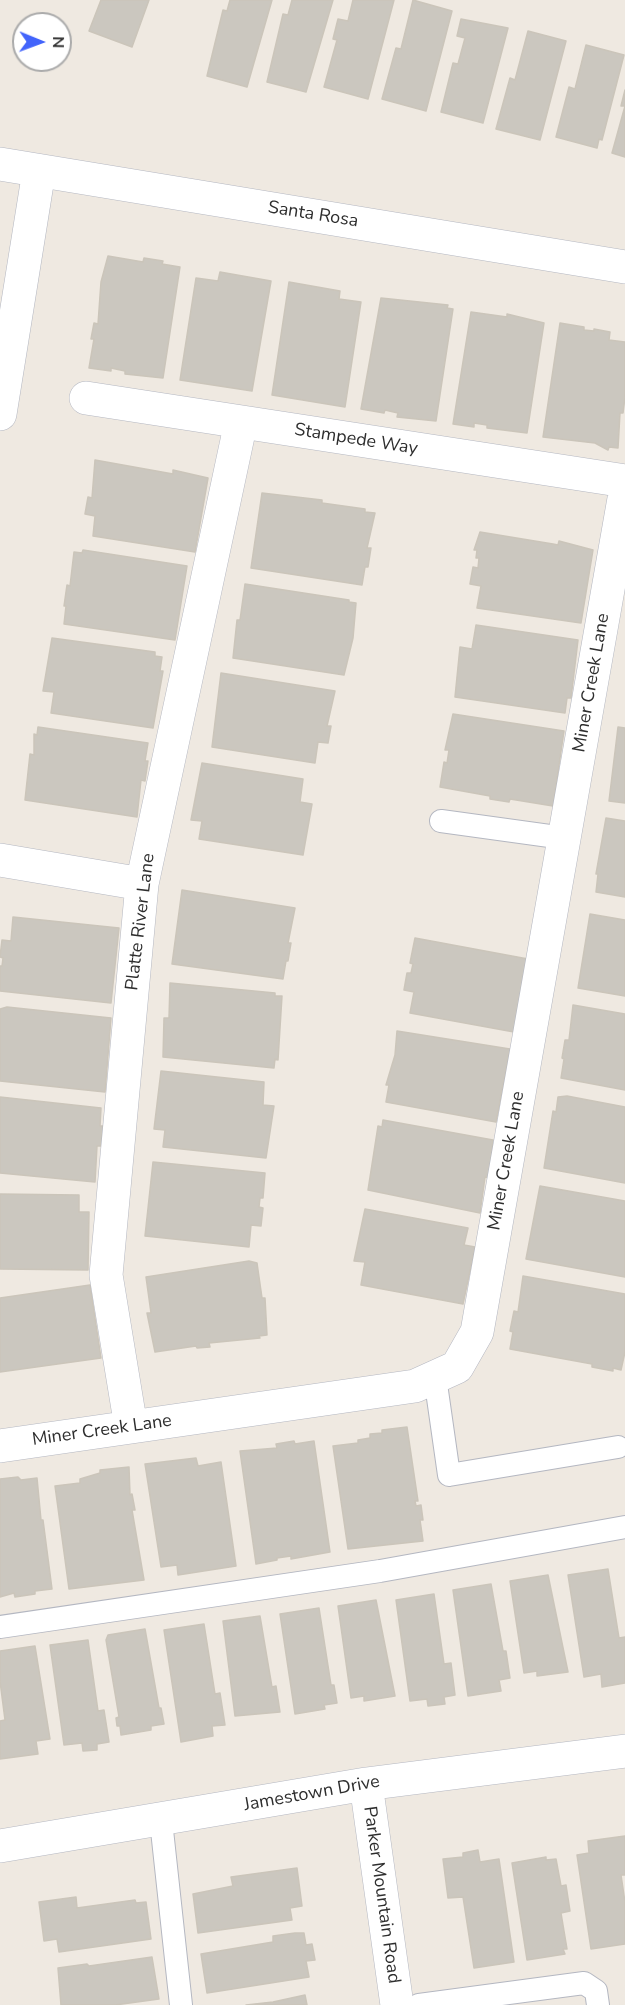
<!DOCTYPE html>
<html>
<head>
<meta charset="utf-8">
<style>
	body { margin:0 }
	#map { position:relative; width:625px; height:2005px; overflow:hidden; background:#efe9e1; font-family:"Nunito Sans",sans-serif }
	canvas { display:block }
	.north { position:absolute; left:12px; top:12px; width:60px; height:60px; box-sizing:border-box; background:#fff; border:2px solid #ababab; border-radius:50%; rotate:91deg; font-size:16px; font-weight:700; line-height:24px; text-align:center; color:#2e2e2e }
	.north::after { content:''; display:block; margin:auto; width:21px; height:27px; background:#4264fb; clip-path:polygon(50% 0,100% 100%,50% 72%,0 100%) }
</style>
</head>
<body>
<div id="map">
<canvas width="625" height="2005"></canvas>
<div class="north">N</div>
</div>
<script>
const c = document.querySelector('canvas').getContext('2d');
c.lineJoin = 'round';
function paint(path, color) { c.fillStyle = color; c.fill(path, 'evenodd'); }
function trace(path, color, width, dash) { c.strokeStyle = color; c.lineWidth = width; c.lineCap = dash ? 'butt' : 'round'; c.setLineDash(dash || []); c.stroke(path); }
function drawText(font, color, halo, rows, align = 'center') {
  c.font = font + ' "Nunito Sans",sans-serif'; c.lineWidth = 4.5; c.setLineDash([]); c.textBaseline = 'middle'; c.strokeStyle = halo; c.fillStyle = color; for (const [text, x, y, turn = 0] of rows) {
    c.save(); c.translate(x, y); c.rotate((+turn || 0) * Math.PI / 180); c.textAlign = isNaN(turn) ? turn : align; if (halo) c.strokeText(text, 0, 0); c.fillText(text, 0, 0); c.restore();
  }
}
const building = new Path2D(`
	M101 0H149L132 47 89 31Z
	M230 0H272L247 87 207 76 223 10 227 11Z
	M292 0H333L306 92 267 82 283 14 288 15Z
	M353 0H394L368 99 324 87 337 40 333 39 338 19 348 21Z
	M413 0 452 11 426 111 382 99 396 48 401 49Z
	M461 19 508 28 483 123 441 112 453 63 458 64 465 38 457 36Z
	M528 31 566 41 540 140 496 129 510 78 515 80Z
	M586 45 624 55 602 140 599 139 597 148 556 137 569 87 575 89Z
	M625 90V157L612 153 625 106H621Z
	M108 256 143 262 144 258 163 261 162 264 180 267 163 378 125 374V371L111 368V371L89 368 94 339H91L94 323 98 324 101 282Z
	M220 272 271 281 252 391 180 380 196 278 218 281Z
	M289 282 340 291 339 299 361 302 345 407 272 395Z
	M381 298 448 305 447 308 453 309 436 421 397 417 398 413 385 410 384 413 361 409Z
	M471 312 507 317V314L544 323 527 433 487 428V425L474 423V427L453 424Z
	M560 323 584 327V330L594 331V329L610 332 609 340 625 342V397L623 413H620L618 448 609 447 608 450 595 443 543 437Z
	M95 460 173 474V470L208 478 195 552 93 536 95 516 85 514 88 497 92 498Z
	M262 493 322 500V503L365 509V512L375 513 367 548H371L368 567H365L362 585 251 568Z
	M480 532 553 544 558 545 559 541 593 550 581 623 477 608 481 586 470 584 473 567 478 568 479 558H476L477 550H474Z
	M83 550 187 566 175 640 64 624 66 606H64L67 585 70 586 74 552 82 553Z
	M245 584 349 600V602L356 603 353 638 344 675 233 658 237 620H240Z
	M476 625 578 640 571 698H567L565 713 455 697 460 647 472 649Z
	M52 638 155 652V656L162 657 160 671H163L153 728 51 713 54 692 43 691Z
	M221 673 335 691 327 726H331L328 743 318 742 315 763 212 747Z
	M453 714 564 731 553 806 510 799 509 802 490 799V796L440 787 444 762 447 763 449 750H445Z
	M38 727 148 743 145 761H148L145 781 141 780 137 817 25 800 30 754 34 755V734L37 735Z
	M618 727 625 728V803L609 801Z
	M202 763 303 779 300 802 312 804 303 855 199 839 202 821 191 820Z
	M606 818 625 821V897L596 892 598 874H596Z
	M182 890 295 908 288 943H291L288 961H286L283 979 172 964Z
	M590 914 625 920V996L578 988Z
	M13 917 119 928 111 1003 0 991V966H2L3 958 0 957 2 940 11 941Z
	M415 938 528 959 514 1032 410 1013 414 992 404 990 407 973H411L413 964 410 963Z
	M170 983 275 993V996H282L278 1060 275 1059 274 1068 163 1057 164 1018H169Z
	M573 1005 625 1014V1090L561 1078 564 1059 562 1058 565 1040H569Z
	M7 1007 111 1018 105 1092 0 1081V1009Z
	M397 1031 510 1049 496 1122 386 1102 389 1085H386L395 1055Z
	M161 1071 264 1082 263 1105 274 1106 266 1158 163 1147 165 1130 154 1129Z
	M567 1096 625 1107V1183L544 1168 553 1111 556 1112 558 1097Z
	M0 1097 101 1108 100 1126H103L101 1146H97L95 1182 0 1173Z
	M383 1120 493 1140 489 1178 485 1177 480 1213 368 1190 378 1126 382 1127Z
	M153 1162 265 1173 263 1198H260L259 1207 263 1208 261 1226 251 1225 249 1247 145 1236Z
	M540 1186 625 1201V1277L526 1259Z
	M0 1194 79 1195V1212H89L88 1270 0 1269Z
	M365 1209 468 1228 464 1245 475 1247 463 1304 361 1285 365 1262 354 1261Z
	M249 1261 257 1263 262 1298H265L267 1335 259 1336 260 1338 209 1343 210 1347 197 1348 196 1346 155 1352 147 1313H151L146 1277Z
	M523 1276 625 1294V1352L621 1370 613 1368V1371L592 1367V1364L510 1349 513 1332 510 1331 514 1311 518 1312Z
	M90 1285 101 1358 0 1372V1298Z
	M407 1427 418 1501H415L416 1506 421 1505 423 1520H420L423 1541 348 1549 333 1446 358 1443V1440L370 1438V1434L382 1433V1430Z
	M294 1441 295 1444 314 1441 330 1552 291 1559V1556L277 1558V1560L256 1564 240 1451 277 1448 276 1444Z
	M196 1458 198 1466 221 1462 236 1566 178 1575 177 1565 161 1567 145 1464Z
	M129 1467 130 1495 132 1494 135 1510H132L144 1580 69 1589 55 1486 80 1483V1479L100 1473V1470Z
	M18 1477 21 1480 37 1478 41 1520H43L52 1589 35 1591V1594L15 1597 14 1593 0 1597V1479Z
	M608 1569 619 1638 625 1637V1683L602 1687 601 1674 584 1677 568 1575Z
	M548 1575 568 1672 537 1676V1671L524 1673 510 1581Z
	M491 1584 503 1651H506L510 1678 499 1680 501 1691 468 1696 453 1590Z
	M434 1594 444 1664 451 1663 455 1695 444 1697 445 1704 428 1706 427 1699 410 1701 396 1600Z
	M376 1600 395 1696 364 1701V1696L351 1698 338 1606Z
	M319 1608 331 1685H334L337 1703 324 1705 325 1709 295 1714 280 1614Z
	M260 1616 272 1687 276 1686 280 1712 235 1716 223 1621Z
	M204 1624 215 1694 220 1693 225 1725 212 1726 213 1736 181 1742 164 1630Z
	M145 1629 159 1708H161L164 1724 151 1726V1730L121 1735 120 1726H117L116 1718 119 1717 106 1640 108 1635Z
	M88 1640 98 1711 104 1710 109 1742 97 1744V1750L83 1751 82 1743 64 1745 50 1645Z
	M35 1646 50 1739 36 1741 38 1754 0 1759V1721L5 1720 0 1681V1651Z
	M625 1836V1875H621L625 1902V1944L591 1949 577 1855 589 1853 588 1841Z
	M478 1850 480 1862 499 1859 514 1962 474 1968 463 1897 448 1898 443 1859 463 1857V1853Z
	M546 1857V1860L556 1859 561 1886 566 1885 570 1911 561 1913 567 1949H563L565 1954 527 1960 512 1863Z
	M297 1868 302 1906 290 1908 292 1920 198 1933 193 1894 233 1886 231 1877Z
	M76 1897 77 1908 135 1900 136 1903 146 1902 151 1939 59 1952 57 1939 44 1941 39 1902Z
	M295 1933H304L306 1945 312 1944 315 1960 306 1961 309 1977 207 1993 201 1954 273 1942V1936Z
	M152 1957 159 1999 115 2005H61L58 1968 87 1964 89 1966Z
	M305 1995 307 2005H246L273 2002Z`);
paint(building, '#cbc7bf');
trace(building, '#cbc5ba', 1.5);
const lane = new Path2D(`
	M441 821 564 838
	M435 1377 449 1475 618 1447
	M0 1627 380 1571 625 1527
	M161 1821 181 2005
	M419 2005 584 1983 596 1991 598 2005`);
const street = new Path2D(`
	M86 398 625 481
	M0 414 39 171
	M0 860 142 884
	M131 1427 106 1275 142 884 241 422
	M0 1446 415 1386 457 1367 477 1332 625 493
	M366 1784 397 2005
	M0 1846 366 1784 625 1751`);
const secondary = new Path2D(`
	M0 164 625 267`);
trace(lane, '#b4b7c1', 24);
trace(street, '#b4b7c1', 34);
trace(secondary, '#b4b7c1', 34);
trace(lane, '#fff', 22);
trace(street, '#fff', 33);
trace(secondary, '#fff', 33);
drawText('18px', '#2e2e2e', '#fff', [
	["Santa Rosa",313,215,9],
	["Stampede Way",356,440,9],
	["Miner Creek Lane",592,683,-80],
	["Platte River Lane",141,922,-83],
	["Miner Creek Lane",507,1161,-80],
	["Miner Creek Lane",102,1431,-8],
	["Jamestown Drive",312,1794,-10],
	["Parker Mountain Road",381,1895,82]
]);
</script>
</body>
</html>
